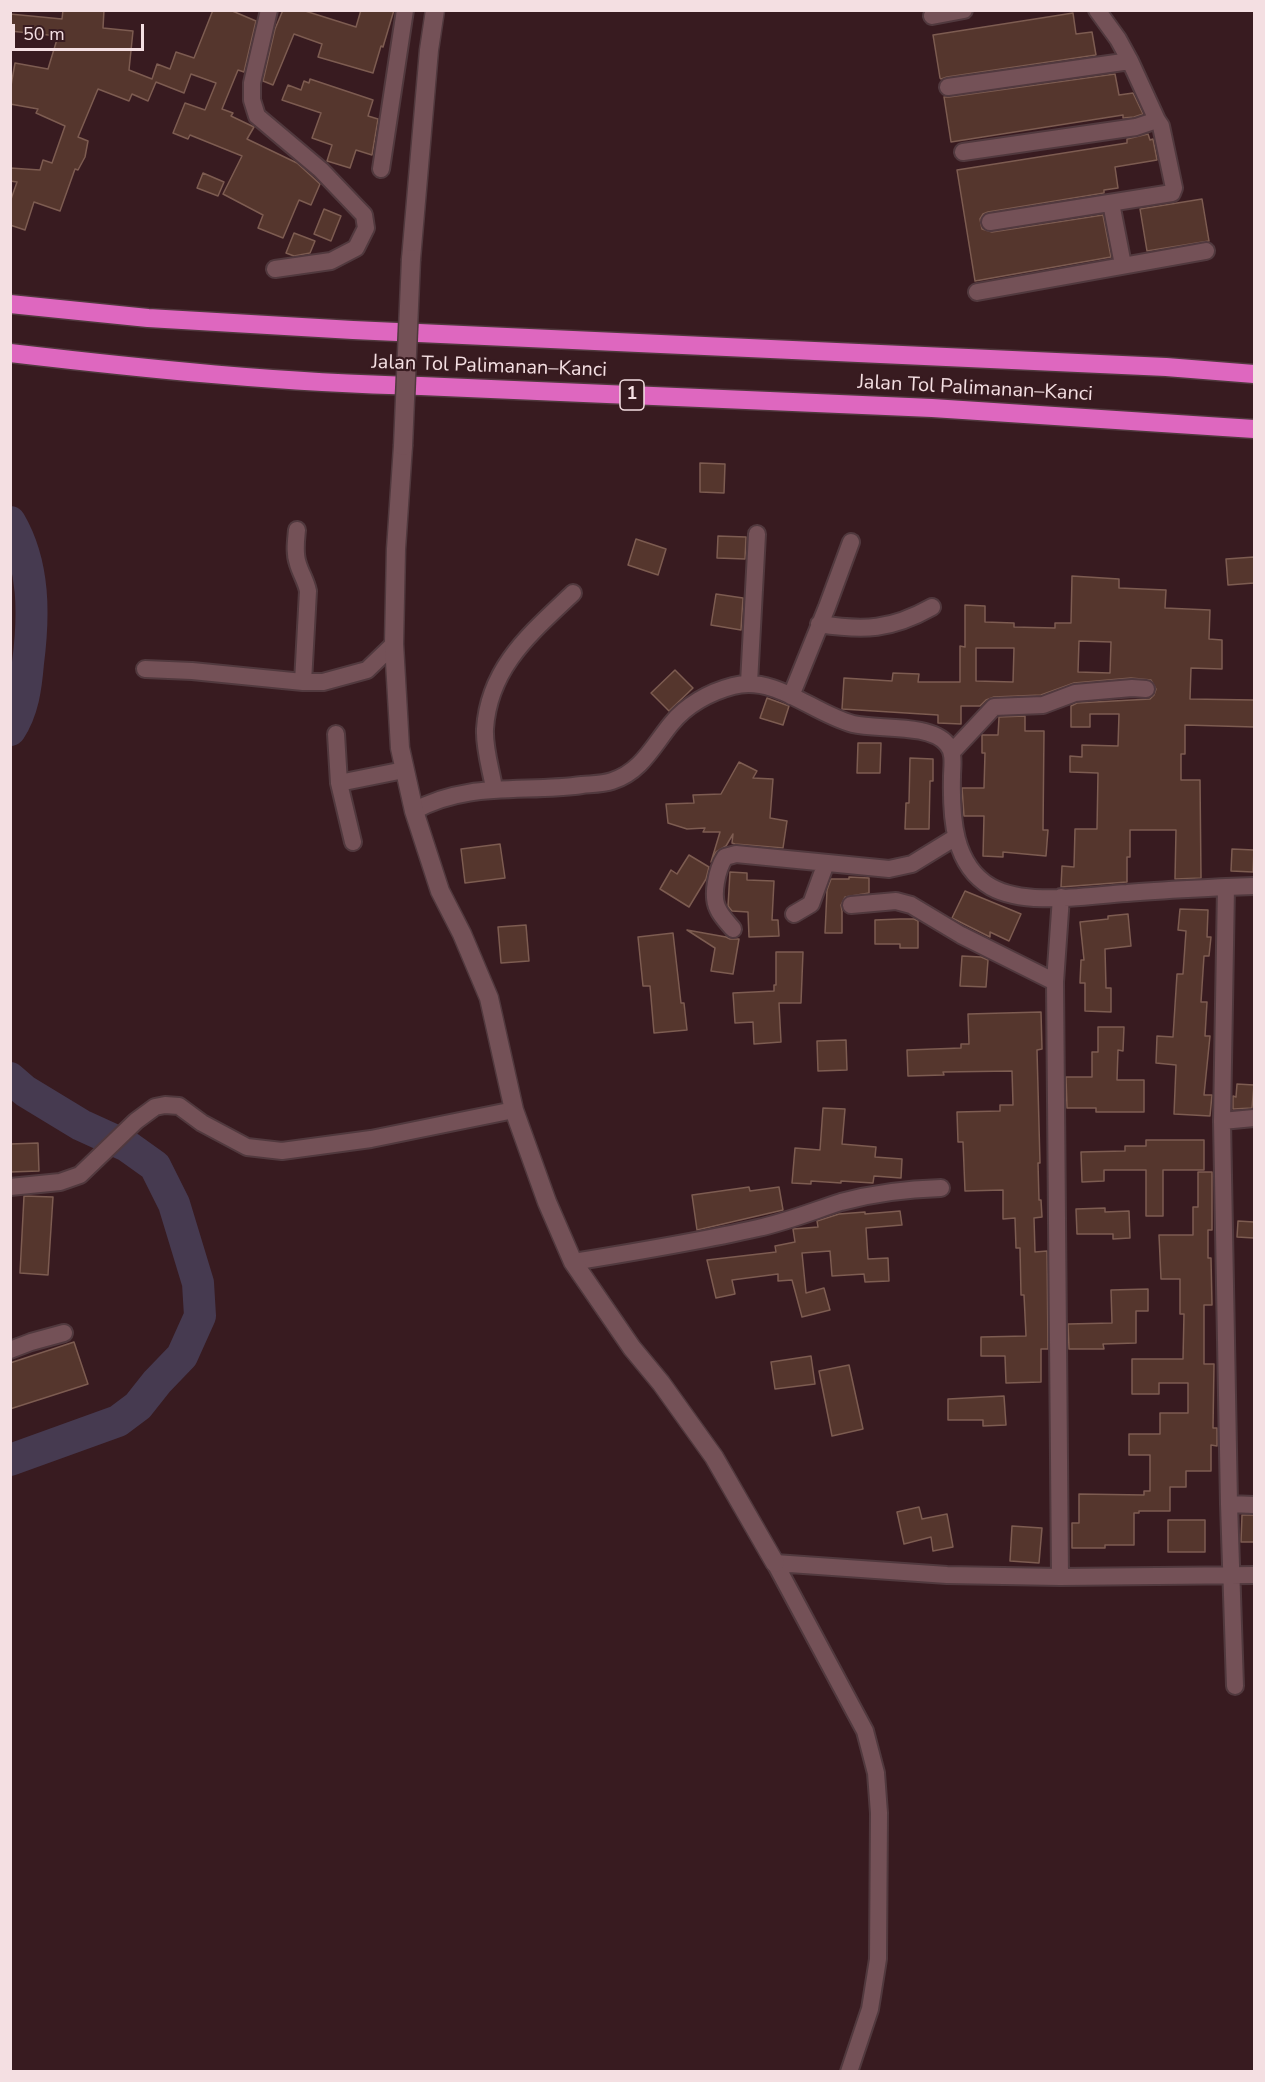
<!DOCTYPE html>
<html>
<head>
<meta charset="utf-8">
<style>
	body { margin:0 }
	#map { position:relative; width:1265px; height:2082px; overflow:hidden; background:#381b20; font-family:"Nunito Sans",sans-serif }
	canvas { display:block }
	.frame { position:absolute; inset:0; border:12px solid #f4dfe2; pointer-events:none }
	.scale { position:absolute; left:12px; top:24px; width:132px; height:27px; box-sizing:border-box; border:3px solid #f4dfe2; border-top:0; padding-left:8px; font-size:18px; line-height:21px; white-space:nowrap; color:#f4dfe2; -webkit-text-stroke:4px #381b20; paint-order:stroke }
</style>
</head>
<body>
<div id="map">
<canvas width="1265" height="2082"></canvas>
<div class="frame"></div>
<div class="scale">50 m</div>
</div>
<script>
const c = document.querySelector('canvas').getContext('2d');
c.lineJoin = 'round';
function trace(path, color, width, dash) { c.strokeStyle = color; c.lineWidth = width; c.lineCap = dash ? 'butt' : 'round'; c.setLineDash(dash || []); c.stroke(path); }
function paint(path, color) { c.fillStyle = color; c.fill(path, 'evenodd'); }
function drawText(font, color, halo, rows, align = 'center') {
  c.font = font + ' "Nunito Sans",sans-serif'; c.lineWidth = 4.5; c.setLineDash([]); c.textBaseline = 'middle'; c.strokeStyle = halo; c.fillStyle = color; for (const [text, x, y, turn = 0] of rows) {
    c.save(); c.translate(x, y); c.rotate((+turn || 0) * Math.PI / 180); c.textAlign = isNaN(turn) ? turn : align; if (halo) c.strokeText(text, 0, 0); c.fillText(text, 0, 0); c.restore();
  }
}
trace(new Path2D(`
	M10 522C35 565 34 616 28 663 26 687 23 710 10 730
	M10 1078 25 1091 81 1125 127 1146 155 1166 174 1204 198 1283 200 1316 182 1356 157 1382 138 1406 118 1421 10 1460`), '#463a50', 32);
const building = new Path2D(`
	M63 10H104L103 28 133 31 129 70 152 79 157 64 170 69 176 52 194 58 213 10H230L256 21 244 72 238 70 222 109 233 113 231 116 254 127 247 139 297 163 320 184 311 205 299 200 283 238 258 228 263 215 223 194 242 156 190 135 188 139 173 133 185 103 205 110 216 83 191 74 184 93 156 82 148 101 132 94 129 101 98 89 78 137 88 141 85 157 78 170 75 169 60 211 34 202 25 230 10 225V202L17 182 10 181V168L40 170 43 160 52 163 65 126 36 113 38 109 10 104V91L15 63 48 69 58 36 10 31V14L62 19Z
	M283 10H302L356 27 361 10H394L383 47 381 46 373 73 318 57 322 44 294 34 273 85 263 81 275 29Z
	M1073 13 1076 34 1092 32 1096 55 947 77 941 79 940 78 933 35Z
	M1115 74 1119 95 1133 93 1143 114 1134 117 1123 118V115L951 142 944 97H949Z
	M310 79 373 100 368 116 378 119 372 155 356 150 350 168 327 161 332 145 312 138 321 113 282 100 288 85 301 90 304 81 309 83Z
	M1148 134 1150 140 1153 139 1157 160 1115 167 1118 188 1104 190V193L988 212 983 214 980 219 982 229 992 232 1103 215 1111 257 975 281 957 170 1127 143V139Z
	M203 173 224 182 218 196 197 188Z
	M1202 199 1209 241 1147 251 1140 209Z
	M324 209 341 216 331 241 314 234Z
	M294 233 315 241 310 253 294 256 286 253Z
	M700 463 725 464 724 493 700 492Z
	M718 536 746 537 745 559 717 558Z
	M636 539 666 549 658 575 628 565Z
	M1254 557V583L1228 585 1226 559Z
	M1072 576 1119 579V588L1166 590 1165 608 1210 610 1209 639 1222 640V669L1191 668 1190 699 1254 700V727L1185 725V754H1181V780H1200L1201 878 1175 879 1176 830H1130V857H1127V882L1061 887 1062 866 1074 867 1075 829H1097L1098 773 1070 772V756L1082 757V745L1118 746 1119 714H1090V727H1071V706L1077 703 1150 699 1154 695 1156 689 1151 680 1131 678 1074 683 1041 695 994 697 986 700 980 706H961V724L938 723V715L842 709 844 678 892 681 893 673 919 674 918 682H960V646L965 647V605L985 606V622L1014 623V627L1055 628V623H1071ZM1079 641 1111 642 1110 673 1078 672ZM976 648H1014L1013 682 976 681Z
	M716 594 743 598 741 630 711 625Z
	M675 670 693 688 669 711 651 693Z
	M767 698 789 706 783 725 760 718Z
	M1025 716V731H1044L1043 830H1048L1046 856 1003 852V857L983 856 984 816H964L962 788H984L985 753H982V735H998L999 717Z
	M858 743H881L880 773H857Z
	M910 758 933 759V781H930L929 829H905L906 803H909Z
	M739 762 757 771 753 778 773 779 770 818 787 821 783 848 735 844 732 843 733 834 726 846 716 852 711 862 720 832H703L705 828 687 829 668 823 666 804 694 803 693 795 721 794Z
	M500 844 505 878 465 883 461 849Z
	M1232 849 1254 850 1253 872 1231 871Z
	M689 855 709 867 706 879 689 907 660 889 671 870 677 874Z
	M730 872 747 873V880L774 881 772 920H778L779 936 749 937 748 912 732 911 728 906Z
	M849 877 869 878V893L845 897 841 905 842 911V933H825L827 890 831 879H849Z
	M965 891 1021 914 1009 941 990 932V937L952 918Z
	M1180 909 1208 910 1207 937H1211L1209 956H1204L1201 1002H1207L1205 1036H1210L1204 1095H1212L1210 1116 1174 1114 1176 1065 1156 1063 1157 1036 1173 1037 1177 974H1183L1186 931 1178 930Z
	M1128 914 1131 946 1105 949 1106 988H1111V1012L1085 1011V983H1080L1081 960H1084L1080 922 1108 919V916Z
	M900 919H914L918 921V948H900V944H875V920Z
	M526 925 529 961 501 963 498 927Z
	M687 930 726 937 730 939H739L733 974 711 971 715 948Z
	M673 933 681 1003H684L687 1030 654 1033 650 986H643L638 937Z
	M776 952H803L801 1003H779L781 1042 754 1044 753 1022 735 1023 733 993 774 991V985H776Z
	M962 956 981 957 988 960 986 987 960 986Z
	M1041 1012 1042 1049 1037 1050 1040 1163H1038L1039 1200H1041L1042 1217 1034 1218 1035 1252 1047 1251 1048 1349H1041V1382L1006 1383 1005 1356H981V1337L1026 1336 1024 1295H1021L1020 1248H1016L1015 1218 1003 1219V1190L965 1191 963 1142H958L957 1112 1000 1111V1105H1013L1012 1071 943 1072 944 1075 908 1076 907 1050 961 1048V1044H969L968 1014Z
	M1098 1027H1124L1123 1051 1118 1050 1117 1080H1144V1112H1096V1108H1067L1066 1077H1092V1052H1098Z
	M846 1040 847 1070 818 1071 817 1041Z
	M1237 1084 1254 1085 1252 1108 1233 1109V1096L1236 1097Z
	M823 1108 845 1109 842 1144 876 1147 875 1157 902 1159 901 1178 874 1176 873 1183 841 1181V1183L811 1181V1184L792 1183 795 1148 820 1150Z
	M1146 1140H1204V1170H1163V1216H1146V1170H1104V1181L1082 1182 1081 1152 1125 1151V1146H1146Z
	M38 1143 39 1171 10 1172V1144Z
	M1198 1172H1212V1230H1208V1258H1211L1212 1305H1204V1364H1214L1213 1428H1217V1446L1211 1445V1471H1186V1487H1170V1511H1139V1513H1134V1545H1105V1548H1072V1523H1079V1494L1144 1495V1491H1150V1455H1129V1434H1160V1413H1188V1383H1159V1394H1132V1359H1183L1184 1314H1180V1279H1161L1159 1235H1193V1207H1198Z
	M749 1187 750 1191 779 1187 783 1210 697 1230 692 1195Z
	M24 1196 53 1197 48 1275 20 1273Z
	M1105 1208V1212L1129 1211 1130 1238 1113 1239V1234H1077L1076 1209Z
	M900 1211 902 1225 866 1228 868 1259 888 1258 889 1281 865 1282 864 1274 832 1276 830 1251 802 1253 806 1293 824 1288 830 1310 802 1317 792 1280 778 1281V1274L732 1280 735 1294 716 1298 707 1260 776 1252 775 1246 795 1242 793 1229 818 1227 817 1221 839 1214 865 1212V1214Z
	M1238 1221 1254 1222V1238L1237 1237Z
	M1148 1289V1311H1136V1343L1103 1344 1104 1349H1069L1068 1324 1112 1323 1111 1290Z
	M74 1342 88 1384 10 1409V1363Z
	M811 1356 815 1384 775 1389 771 1362Z
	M849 1365 863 1429 832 1436 819 1371Z
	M1004 1396 1006 1425 983 1426V1420H948V1399Z
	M919 1507 922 1519 947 1514 953 1547 933 1551 931 1537 904 1544 897 1512Z
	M1242 1515H1254V1542H1241Z
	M1168 1520H1205V1552H1168Z
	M1012 1526 1042 1528 1039 1563 1010 1561Z`);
paint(building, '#55362d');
trace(building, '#7d5c51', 1.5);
const minor = new Path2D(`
	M269 10 252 83V100L257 116 321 170 364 215 366 228 356 248 331 261 275 269
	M932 16 964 10
	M948 87 1130 61 1118 39 1097 10
	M963 152 1136 127 1157 120 1130 61
	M381 169 405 10
	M1111 203 1123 265
	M990 222 1172 193 1174 188 1161 126 1157 120
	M977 292 1206 251
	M297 530C296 541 294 553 298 564 301 574 306 581 308 591L303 682
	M819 624C864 631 891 630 932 607
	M145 669 192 671 303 682H323L367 670 394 644
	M749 683 757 534
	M791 696 827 607 851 542
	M336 734 339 783
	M952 752 994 707 1043 705 1075 693 1132 688 1146 689
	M494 788C491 770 484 748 485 729 489 667 531 633 573 593
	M414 811C467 781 525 793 582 785 592 784 603 784 612 781 641 772 653 746 671 724 686 705 710 692 733 686 776 675 812 713 853 724 877 730 930 723 947 744 955 753 952 766 952 777 951 817 953 865 991 887 1027 907 1088 895 1127 893 1160 890 1193 889 1226 887L1222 1121 1229 1504 1235 1686
	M353 842 339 783 404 770
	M1226 887 1254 886
	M851 905 896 901 911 905 961 935 1055 982
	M794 914 811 904 826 863
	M733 929C728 923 721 916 718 909 711 896 717 869 725 857L736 854 889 869 912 864 956 837
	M1222 1121 1254 1118
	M10 1187 60 1182 80 1175 136 1121 155 1107 165 1105 179 1106 202 1123 247 1147 282 1151 371 1139 514 1110
	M573 1262C635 1252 697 1242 758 1228 786 1222 813 1211 841 1202 874 1193 907 1189 941 1188
	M10 1350 31 1342 64 1333
	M1229 1504 1254 1505
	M775 1563 865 1731 876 1773 879 1813 878 1959 870 2009 849 2072
	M775 1563 947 1575 1060 1577 1254 1575
	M1060 1577 1055 982 1061 897`);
const tertiary = new Path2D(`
	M411 259 429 50 435 10
	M403 446 396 549 394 644 400 748 414 811 440 891 462 934 489 998 514 1110 547 1202 573 1262 632 1348 661 1383 714 1457 775 1563`);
const motorway = new Path2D(`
	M10 304 148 318 353 330 1166 367 1254 374
	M10 353C147 369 283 383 421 386L932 408 1254 429`);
trace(minor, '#51393e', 20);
trace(tertiary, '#51393e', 21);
trace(motorway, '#51393e', 21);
trace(minor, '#745157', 16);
trace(tertiary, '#745157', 18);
trace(motorway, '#de67bf', 18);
const tertiaryBridge = new Path2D(`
	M403 446 411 259`);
trace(tertiaryBridge, '#51393e', 21, []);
trace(tertiaryBridge, '#745157', 18);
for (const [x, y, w] of [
	[632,395,24]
]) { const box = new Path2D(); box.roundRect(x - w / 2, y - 15, w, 30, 4.5); c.fillStyle = '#381b20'; c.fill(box); trace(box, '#f4dfe2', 1.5); }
drawText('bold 18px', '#f4dfe2', null, [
	["1",632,395]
]);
drawText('20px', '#f4dfe2', '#381b20', [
	["Jalan Tol Palimanan–Kanci",489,367,2],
	["Jalan Tol Palimanan–Kanci",975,389,3]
]);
</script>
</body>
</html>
